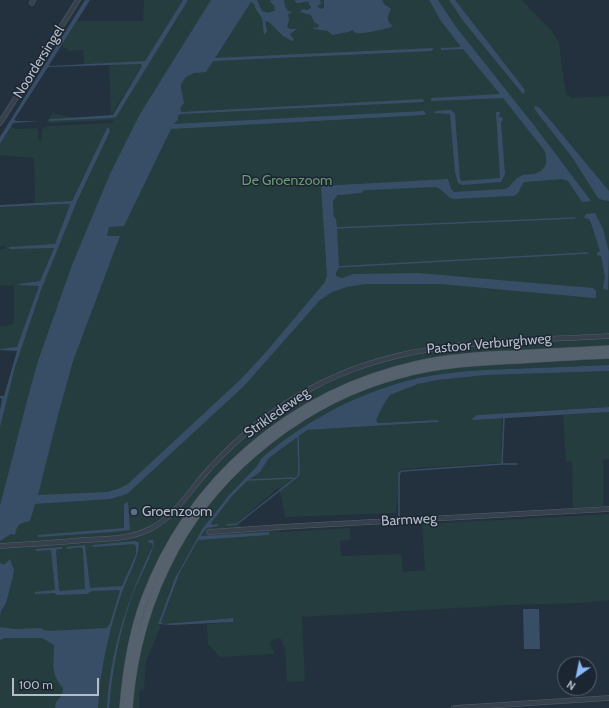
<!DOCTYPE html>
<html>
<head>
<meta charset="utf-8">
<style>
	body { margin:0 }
	#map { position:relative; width:609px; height:708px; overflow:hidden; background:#23303d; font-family:Cabin,sans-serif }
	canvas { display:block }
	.north { position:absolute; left:557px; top:656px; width:40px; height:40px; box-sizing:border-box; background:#1c2632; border:1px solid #58626e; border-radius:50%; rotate:213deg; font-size:11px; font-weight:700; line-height:16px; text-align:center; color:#b3bcc8 }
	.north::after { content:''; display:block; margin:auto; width:14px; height:18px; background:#88b9f8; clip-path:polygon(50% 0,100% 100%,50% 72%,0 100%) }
	.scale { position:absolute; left:12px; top:678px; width:87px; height:18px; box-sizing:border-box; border:2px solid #b3bcc8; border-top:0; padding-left:5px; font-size:12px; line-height:14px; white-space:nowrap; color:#b3bcc8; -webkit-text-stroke:3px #1c2632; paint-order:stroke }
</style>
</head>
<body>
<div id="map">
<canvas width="609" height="708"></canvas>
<div class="north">N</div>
<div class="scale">100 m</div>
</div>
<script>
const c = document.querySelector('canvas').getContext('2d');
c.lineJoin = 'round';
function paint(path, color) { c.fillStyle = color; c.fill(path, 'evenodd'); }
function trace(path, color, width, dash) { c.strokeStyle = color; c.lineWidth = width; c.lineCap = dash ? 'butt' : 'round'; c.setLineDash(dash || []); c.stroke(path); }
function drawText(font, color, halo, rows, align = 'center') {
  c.font = font + ' Cabin,sans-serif'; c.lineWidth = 3; c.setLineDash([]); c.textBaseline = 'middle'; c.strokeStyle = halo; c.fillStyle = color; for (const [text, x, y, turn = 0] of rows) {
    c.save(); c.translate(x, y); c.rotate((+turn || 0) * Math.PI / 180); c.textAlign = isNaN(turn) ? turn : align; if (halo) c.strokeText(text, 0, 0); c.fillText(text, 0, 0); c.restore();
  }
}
paint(new Path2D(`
	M144 0H183L145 61 84 65 83 50 69 51 62 45 77 21H143Z
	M187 0H522L551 30 559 42 561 62 566 94 571 98 609 96V333L467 341 427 346 374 360 341 372 257 422 179 503 181 507C188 500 194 491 200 484 216 465 233 448 251 432 300 391 363 363 425 352 485 342 548 342 609 338V347L399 367 248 447 145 594 121 708H0V418C21 333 54 251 86 170L72 201 35 204 34 158 0 155V144L11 126 16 129 37 128 38 130V139L42 141V130L46 126 112 123 113 120 49 123 47 120 53 113 70 117V118L51 119H50V121L114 117Z
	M140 64 142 66 111 116 109 65Z
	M64 204H69L70 206 55 245 36 247H54L40 281 18 284 39 286 17 348 0 349V326H7L14 323V286L0 285V249H5V246L0 247V207Z
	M609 357V365L513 369 453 373 433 376 390 386 354 400 314 420 266 454 261 459 257 466 229 495 210 519 180 567 170 590 158 624 160 625V628L146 662 144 690H141L139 693V708H131L138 654 160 584 189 529 224 485 267 444 323 407 388 380 450 367Z
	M609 371V407L477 415 502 419 501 463 401 469 396 513 285 517 279 487 237 523 242 528 279 529 280 532 350 528V540L340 541 341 556 401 554 403 572 425 570 422 524 609 514V600L582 603 509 605 302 617 305 681 287 682 285 647 283 646 282 640 279 638 272 640 270 643 271 649 274 651V654L220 657 208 644 207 624 233 622V618L163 624 161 622 180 572 198 540 269 535 201 537 207 528 218 526V524L212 525 211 523 233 495 246 482 260 472 269 458 307 430 438 422V420L378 423 376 420 385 402 390 395 418 384 438 380 486 375Z
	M609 412V459L603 460V506L573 508 572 461 566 462 563 415Z`), '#253d3e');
paint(new Path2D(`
	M85 0H90L49 65 50 66 145 61 183 0H188L116 117 111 118 50 121 49 120 51 119 113 115 142 66 141 64 48 67 14 120 16 121H40L13 123 0 144V137Z
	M211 0H257L262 11C266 13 272 13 275 10L274 5 270 2 271 0H284L285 6 288 11 292 12 288 14 289 20 287 27 290 29H297L290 34 294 40 292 41 283 36 269 22 265 21 267 31 264 35 262 18 255 8V5L251 2 215 58 433 48V49L432 51 213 61 206 72 194 73 186 77 181 84V88L184 103 180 108 181 112 423 99 424 102 181 114 178 115V120L173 124 424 111 426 114 424 115 171 129 124 226 109 227 107 236H120L73 361 58 415 38 495 107 492 118 489 128 484 241 379 266 352 325 282 327 275 321 186 448 179 451 189 454 192 505 189 509 187C512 183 517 177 523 175 526 174 530 175 533 174 546 172 549 161 544 150L503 98 431 101V98L500 94 463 49 441 50V48L461 47 441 21 429 0H438L456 27 533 124 591 201 582 202 568 181 562 179 524 182C519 188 520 196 511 196L453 199C446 197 442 187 434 187L348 191 338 194 333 201 336 276 342 278 354 274 418 273 593 288 596 291V297L594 298 440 284H366L347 287 332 292 320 300 244 386 127 494 110 499 35 504 30 521C20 523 17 524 15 535L11 534 0 541V506L28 397 38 361 72 265 110 174 140 114Z
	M295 0H320L321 4 317 6 321 9 324 8V0H382L384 4 391 9C388 16 385 21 393 26 389 29 362 34 357 33 354 33 353 31 353 30 343 34 340 33 332 35L328 31 314 29 313 27 317 28 319 25 314 22 311 15 300 12 303 9 307 10 311 8V7L309 4V2C305 0 301 4 296 3Z
	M449 0H455L525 90 524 94 522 93 464 22Z
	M535 106 540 108 609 191V201L602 200 598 198 572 157 539 115 534 108Z
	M451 110 455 114 460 179 462 181 500 178 496 112H500L499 117H502L503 120 501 122 505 174 501 182 462 185 458 183 455 172 450 114 434 113 436 111Z
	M107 128H109L110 131 77 201 41 290 15 367 0 427V410L2 399 0 398V396H4L17 351 0 350V349L17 347 39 286 19 285 18 284 40 281 54 248 9 249V247L55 244 70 205 69 204H64L0 207V205L72 201Z
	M595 213 603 229 609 252 608 290 604 289 603 287 605 277 601 256 597 255V253L600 251 591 223 589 219 584 218 586 214Z
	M609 365V371L486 375 438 380 418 384 390 395 385 402 376 420 378 423 438 420V422L307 430 269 458 260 472 246 482 233 495 211 523 212 525 218 524V526L207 528 201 536 269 532V535L198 540 180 572 161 622 163 624 233 618V622L172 625 158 624 175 578 203 528 229 495 257 466 261 459 266 454C306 423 341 402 390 386 436 370 488 370 536 368 561 367 585 366 609 365Z
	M609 407V412L473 420 472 419 477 415Z
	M126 502 128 503 130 530 112 532 38 537V535L124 528V505Z
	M149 540H153L154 545C148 564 137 581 131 599 119 634 112 671 109 708H107C110 651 128 597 153 546L152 543 148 542Z
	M135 541 139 543C138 561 127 577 121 595 109 631 100 669 98 708H55L56 702 62 695 63 688C50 674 54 662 54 645L42 638H5L0 640V627L15 629 41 628 43 630 50 631 107 628 110 623 120 591 118 590 92 591 87 594 56 595 55 593 35 594V592L55 590 51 550 36 551V549L62 547V549H57L56 552 59 589 60 591 85 589 83 549 81 547 67 549V547L85 545 90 588 122 586 136 554V546L134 544 93 547V545Z
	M10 559 14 570 13 576 6 603 1 611 0 617V561L1 564H5Z
	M523 609H539L540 649H524Z`), '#384e67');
trace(new Path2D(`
	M334 228 575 218
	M336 267 588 253
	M504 417 502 464H517
	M249 480 292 478 295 479
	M399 516V473L402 471 502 464
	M227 525 237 524 298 476 299 473 298 435`), '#384e67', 1.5);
trace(new Path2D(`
	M340 192 360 190
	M333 220 334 228 336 267 334 270`), '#384e67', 6);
const street = new Path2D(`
	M32 3 33 0
	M0 123 78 0
	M209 532 280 527 609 509
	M0 546C28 544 56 543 84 540 107 539 130 539 150 529 177 515 191 488 211 467 240 435 275 408 312 388 403 338 508 342 609 336
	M454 708 609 698`);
const primary = new Path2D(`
	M123 708C126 672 131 636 144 601 189 479 292 392 419 364 450 357 482 355 514 354 545 352 577 351 609 349
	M129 708C133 652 149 597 176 548 221 466 308 399 399 375 438 364 478 362 518 360 549 358 579 356 609 355`);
trace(street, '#555f6b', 5.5);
trace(primary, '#434d59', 8);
trace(street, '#37414d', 4.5);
trace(primary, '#55616d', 7);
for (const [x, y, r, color] of [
	[134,512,4,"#5c6f8a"]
]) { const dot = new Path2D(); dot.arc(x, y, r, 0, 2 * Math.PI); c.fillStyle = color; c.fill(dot); trace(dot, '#1c2632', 1.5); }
drawText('14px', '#b3bcc8', '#1c2632', [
	["Noordersingel",39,62,-58],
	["Pastoor Verburghweg",489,344,-5],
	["Strikledeweg",277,413,-35],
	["Barmweg",409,520,-3]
]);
drawText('14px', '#6a9a72', '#1c2632', [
	["De Groenzoom",287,181]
]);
drawText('14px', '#b3bcc8', '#1c2632', [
	["Groenzoom",142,512]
], 'left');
</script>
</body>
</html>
